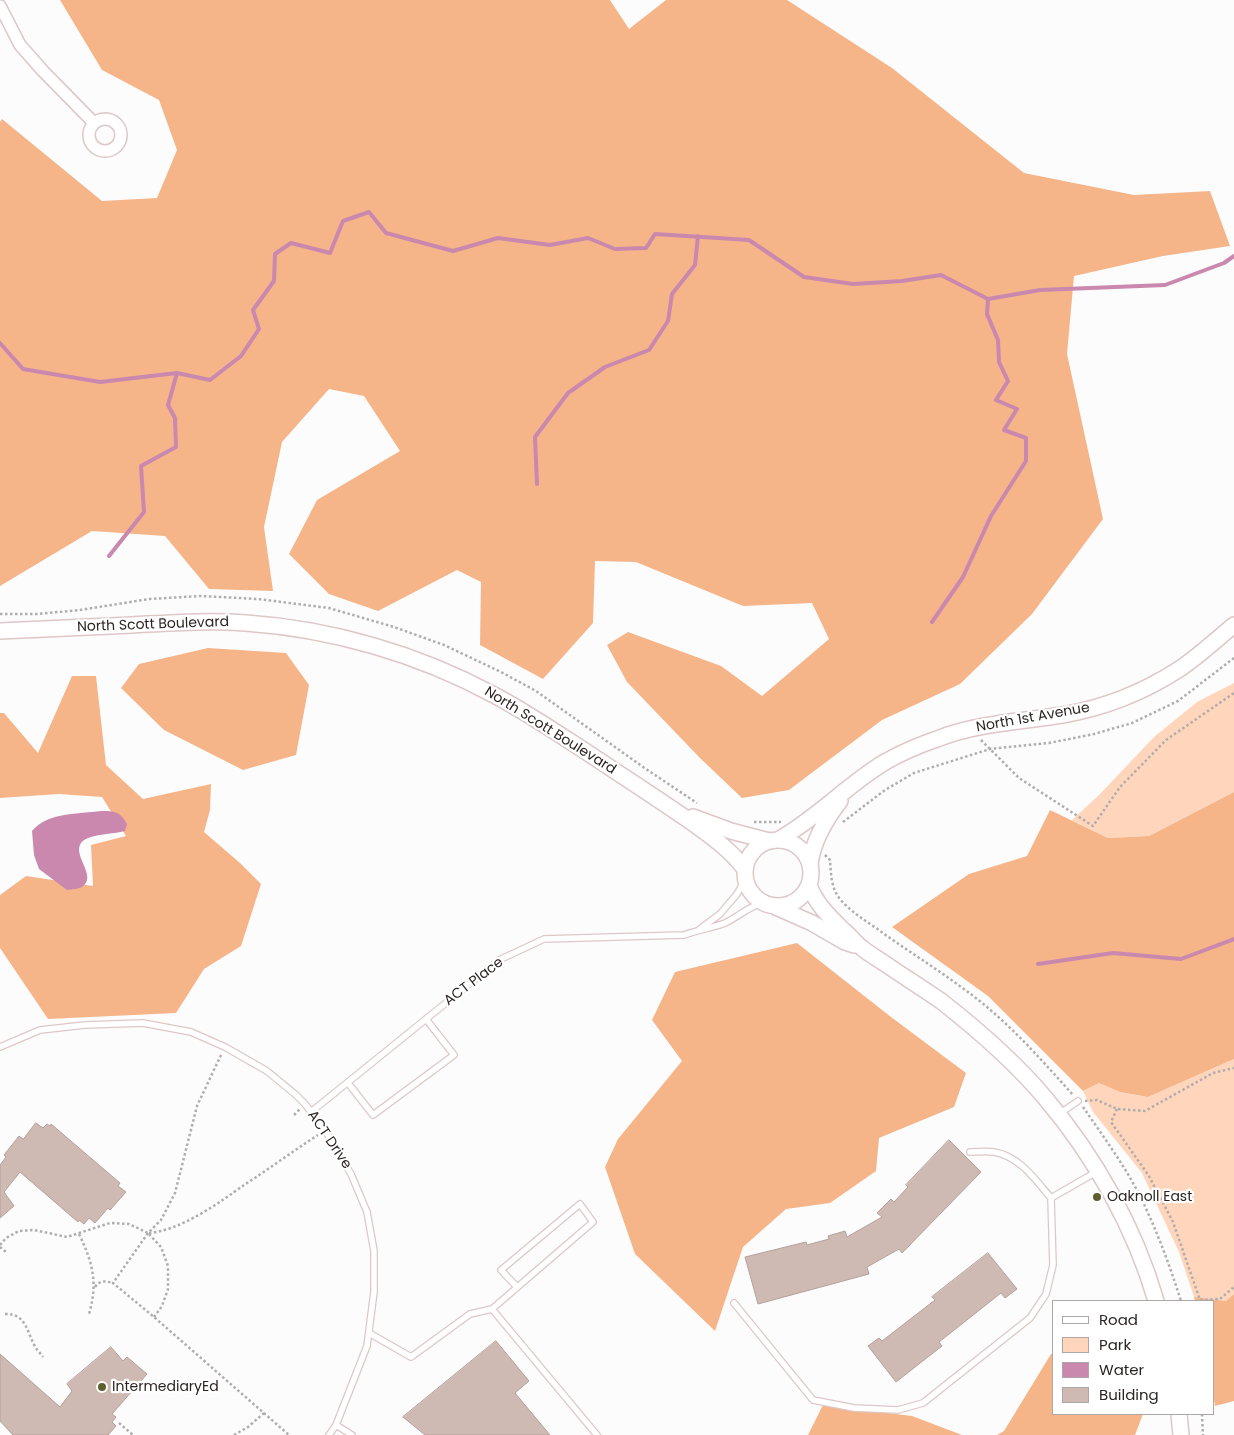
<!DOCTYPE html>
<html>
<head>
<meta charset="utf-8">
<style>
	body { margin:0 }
	#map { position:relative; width:1234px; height:1435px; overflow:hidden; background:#fcfcfc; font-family:Poppins,sans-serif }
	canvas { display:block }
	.legend { position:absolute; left:1052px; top:1300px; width:162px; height:115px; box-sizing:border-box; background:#fff; border:1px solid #aba7a7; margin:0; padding:6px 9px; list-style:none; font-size:15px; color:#2c2423 }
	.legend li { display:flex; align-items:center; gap:10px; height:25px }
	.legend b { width:25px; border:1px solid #aba7a7 }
</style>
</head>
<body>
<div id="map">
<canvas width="1234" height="1435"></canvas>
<ul class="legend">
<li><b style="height:6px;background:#fff"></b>Road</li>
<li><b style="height:14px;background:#ffd6bb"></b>Park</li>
<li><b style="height:14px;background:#ca88ae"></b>Water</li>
<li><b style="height:14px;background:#cfbab3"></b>Building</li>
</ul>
</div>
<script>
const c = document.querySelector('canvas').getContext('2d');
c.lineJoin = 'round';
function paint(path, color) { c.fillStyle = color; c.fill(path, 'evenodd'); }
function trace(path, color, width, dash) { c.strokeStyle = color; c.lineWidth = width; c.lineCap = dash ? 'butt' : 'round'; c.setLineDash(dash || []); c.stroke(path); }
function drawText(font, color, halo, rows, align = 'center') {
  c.font = font + ' Poppins,sans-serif'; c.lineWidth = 4.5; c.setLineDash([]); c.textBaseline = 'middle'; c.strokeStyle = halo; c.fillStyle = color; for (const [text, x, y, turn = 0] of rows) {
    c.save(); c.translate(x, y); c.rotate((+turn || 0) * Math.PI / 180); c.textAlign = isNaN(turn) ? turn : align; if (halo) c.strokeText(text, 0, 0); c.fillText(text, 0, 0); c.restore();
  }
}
paint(new Path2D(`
	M1234 683V792L1149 836 1108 838 1072 820 1099 795 1154 737 1197 702Z
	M1234 1059V1294L1226 1301 1194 1297 1179 1252 1142 1173 1093 1112 1083 1091 1099 1083 1120 1092 1148 1097Z`), '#ffd6bb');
paint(new Path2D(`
	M60 0H610L629 29 666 0H787L892 68 1024 173 1134 195 1210 191 1230 246 1163 256 1074 276 1067 354 1103 519 1032 614 960 684 882 720 789 790 742 798 700 758 627 682 607 645 628 632 721 666 762 696 829 639 812 603 743 606 636 562 595 561 593 623 543 679 480 645 481 582 457 570 378 611 329 594 289 554 317 500 400 451 364 396 329 389 282 442 264 527 273 591 209 589 165 536 92 531 0 586V122L2 119 102 201 157 198 177 150 159 100 102 70Z
	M208 648 286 653 309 685 296 755 243 770 164 730 121 688 139 664Z
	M72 676H96L106 765 143 799 211 784 210 810 204 832 240 863 261 884 241 946 204 969 176 1013 48 1019 0 948V895L26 876 93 886 91 845 126 836 102 797 59 794 0 798V713H4L38 753Z
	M1234 792V1059L1148 1097 1120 1092 1099 1083 1083 1091 988 996 892 927 969 874 1027 856 1050 810 1108 838 1149 836Z
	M797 943 891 1017 966 1073 954 1107 879 1138 876 1171 830 1203 786 1209 743 1247 715 1331 635 1254 605 1167 618 1139 682 1061 652 1020 675 972Z
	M1234 1294V1401L1215 1406 1213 1393V1301H1195L1194 1297 1226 1301Z
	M1051 1354H1053V1414H1143L1135 1435H997L1004 1431Z
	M823 1405 912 1416 962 1435H808Z`), '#f5b589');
paint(new Path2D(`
	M101 811C114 811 120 811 127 824L125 831C115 834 87 834 81 843 72 856 98 876 82 887 78 889 72 889 67 890L39 869 34 855 32 831C48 812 79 814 101 811Z`), '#ca88ae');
trace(new Path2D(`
	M0 343 23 369 100 382 177 373
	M537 484 535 437 568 393 605 367 649 350 668 321 672 294 695 265 698 236
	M109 556 144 512 141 466 176 447 175 418 168 405 177 373 210 380 241 356 259 329 253 310 274 281 275 254 291 243 330 253 343 221 369 212 386 233 453 251 498 238 550 245 588 238 615 249 646 248 655 234 749 240 804 277 853 284 902 281 941 275 988 299 1040 290 1165 285 1224 263 1234 256
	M932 622 963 577 991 516 1026 461V438L1004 430 1017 409 996 400 1008 381 999 362 998 340 987 314 988 299
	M1038 964 1113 953 1181 959 1234 939`), '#ca88ae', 4);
const building = new Path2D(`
	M36 1123 43 1128 47 1124 50 1126 51 1124 120 1183 118 1186 126 1192 110 1210 108 1208 95 1223 89 1218 84 1224 79 1220 78 1222 20 1172 4 1192 14 1206 0 1218V1165L6 1157 4 1155 19 1136 23 1139Z
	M949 1140 981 1172 902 1253 899 1249 867 1267 869 1274 758 1304 745 1257 806 1242 807 1245 829 1239 828 1236 845 1231 847 1237 882 1217 877 1213 891 1199 894 1202 908 1187 906 1185Z
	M988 1253 1017 1289 1005 1298 1001 1293 939 1342 942 1346 896 1382 868 1346 879 1338 882 1341 935 1300 932 1297Z
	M496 1341 529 1381 515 1393 550 1435H425L403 1417Z
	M111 1347 123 1361 127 1357 147 1374 112 1414 116 1417 112 1422 116 1426 108 1435H13L0 1421V1354L60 1407 72 1391 67 1384Z`);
paint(building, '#cfbab3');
trace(building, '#b4a099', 1);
const lane = new Path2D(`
	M700 929 720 914 737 894 745 880
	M0 1047 40 1030 85 1025 143 1023 191 1032 225 1047 267 1071 295 1094 305 1104 325 1130 351 1174 367 1212 374 1251V1292L367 1346 336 1425 329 1435
	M348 1083 373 1115 454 1055 426 1019
	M311 1112 499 960 544 939 684 935C698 930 712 928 725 923 738 917 749 906 763 903
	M1059 1114 1078 1101
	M970 1152C977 1152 986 1151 994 1152 1019 1156 1035 1179 1051 1198L1098 1171
	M734 1303 813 1400 854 1408 898 1410 923 1403 1030 1318 1046 1294 1053 1265 1051 1198
	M492 1309C526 1280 559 1251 593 1222L580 1204 501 1270 517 1287
	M369 1333 411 1357 470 1314 492 1309 597 1435
	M336 1425 352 1435`);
const street = new Path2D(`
	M0 6 20 45 43 71 94 123
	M89 135a16 16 0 1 1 32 0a16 16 0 1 1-32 0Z`);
const secondary = new Path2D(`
	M0 631C44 629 88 627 132 625 170 623 208 620 246 623 332 629 418 654 494 695 530 714 563 737 597 759 630 781 664 803 697 826 715 839 731 851 744 868
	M693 817 731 831 769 841
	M745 873a33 33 0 1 1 66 0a33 33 0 1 1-66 0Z
	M778 840C817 818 847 785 885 762 901 753 919 745 937 739 977 723 1020 722 1062 715 1104 708 1146 691 1181 668 1200 655 1217 639 1234 625
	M810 864C813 841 826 819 840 801
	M809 885C816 904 829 916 843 930 850 935 855 943 862 948 869 954 877 958 884 963 903 976 922 988 941 1001 978 1030 1016 1063 1046 1099 1095 1157 1135 1228 1156 1301
	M776 907 812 923 845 942 854 945
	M1179 1414 1181 1435`);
trace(lane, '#dec7c6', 8);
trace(street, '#dec7c6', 14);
trace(secondary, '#dec7c6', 18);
trace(new Path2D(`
	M0 614H37L80 610 149 599 201 596 258 599 329 608 394 627 444 645 501 672 536 691 646 769 697 803
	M981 740 1019 778 1093 826 1120 787 1166 740 1234 693
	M754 822H781
	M843 822 885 790 914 773 990 749 1049 743 1094 734 1132 723 1178 701 1234 658
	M825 855 830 860C831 874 831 888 840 899 850 911 863 919 876 928 903 948 933 966 961 987 1004 1017 1038 1056 1073 1095
	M221 1055 197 1106 175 1193 161 1220 148 1233 113 1283 154 1317 289 1435
	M1085 1101 1097 1100 1117 1109 1145 1111 1213 1073 1234 1068
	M1083 1107C1103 1136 1125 1166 1141 1198 1157 1231 1170 1266 1181 1301
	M1117 1109 1111 1122 1149 1176 1173 1222 1200 1300 1220 1299 1234 1287
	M294 1115 300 1109
	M79 1234C93 1263 98 1283 89 1314
	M0 1245 6 1238 19 1231 34 1230 67 1237 110 1223 129 1224 148 1233
	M0 1247 6 1252
	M95 1287C100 1280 105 1281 113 1283
	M5 1314C27 1313 27 1334 36 1348 38 1351 41 1354 43 1357
	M154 1317 162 1306 168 1289V1266L161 1247 148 1233C180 1231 219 1203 244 1185 269 1169 293 1151 318 1135
	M1202 1414 1203 1435
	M119 1423 133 1435
	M234 1435 248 1427 264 1413`), '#b0adad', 2.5, [2.5, 2.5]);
trace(lane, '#fff', 5.5);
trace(street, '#fff', 11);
trace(secondary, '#fff', 15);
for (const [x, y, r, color] of [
	[1097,1197,5,"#5e5f2c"],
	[102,1387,5,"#5e5f2c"]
]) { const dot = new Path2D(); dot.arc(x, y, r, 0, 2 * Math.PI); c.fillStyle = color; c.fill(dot); trace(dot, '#fff', 2); }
drawText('14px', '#2c2423', '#fff', [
	["North Scott Boulevard",153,625,-2],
	["North 1st Avenue",1033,718,-10],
	["North Scott Boulevard",550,731,32],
	["ACT Place",474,982,-37],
	["ACT Drive",329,1140,56]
]);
drawText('14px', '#2c2423', '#fff', [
	["Oaknoll East",1107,1197],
	["IntermediaryEd",112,1387]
], 'left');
</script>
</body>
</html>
